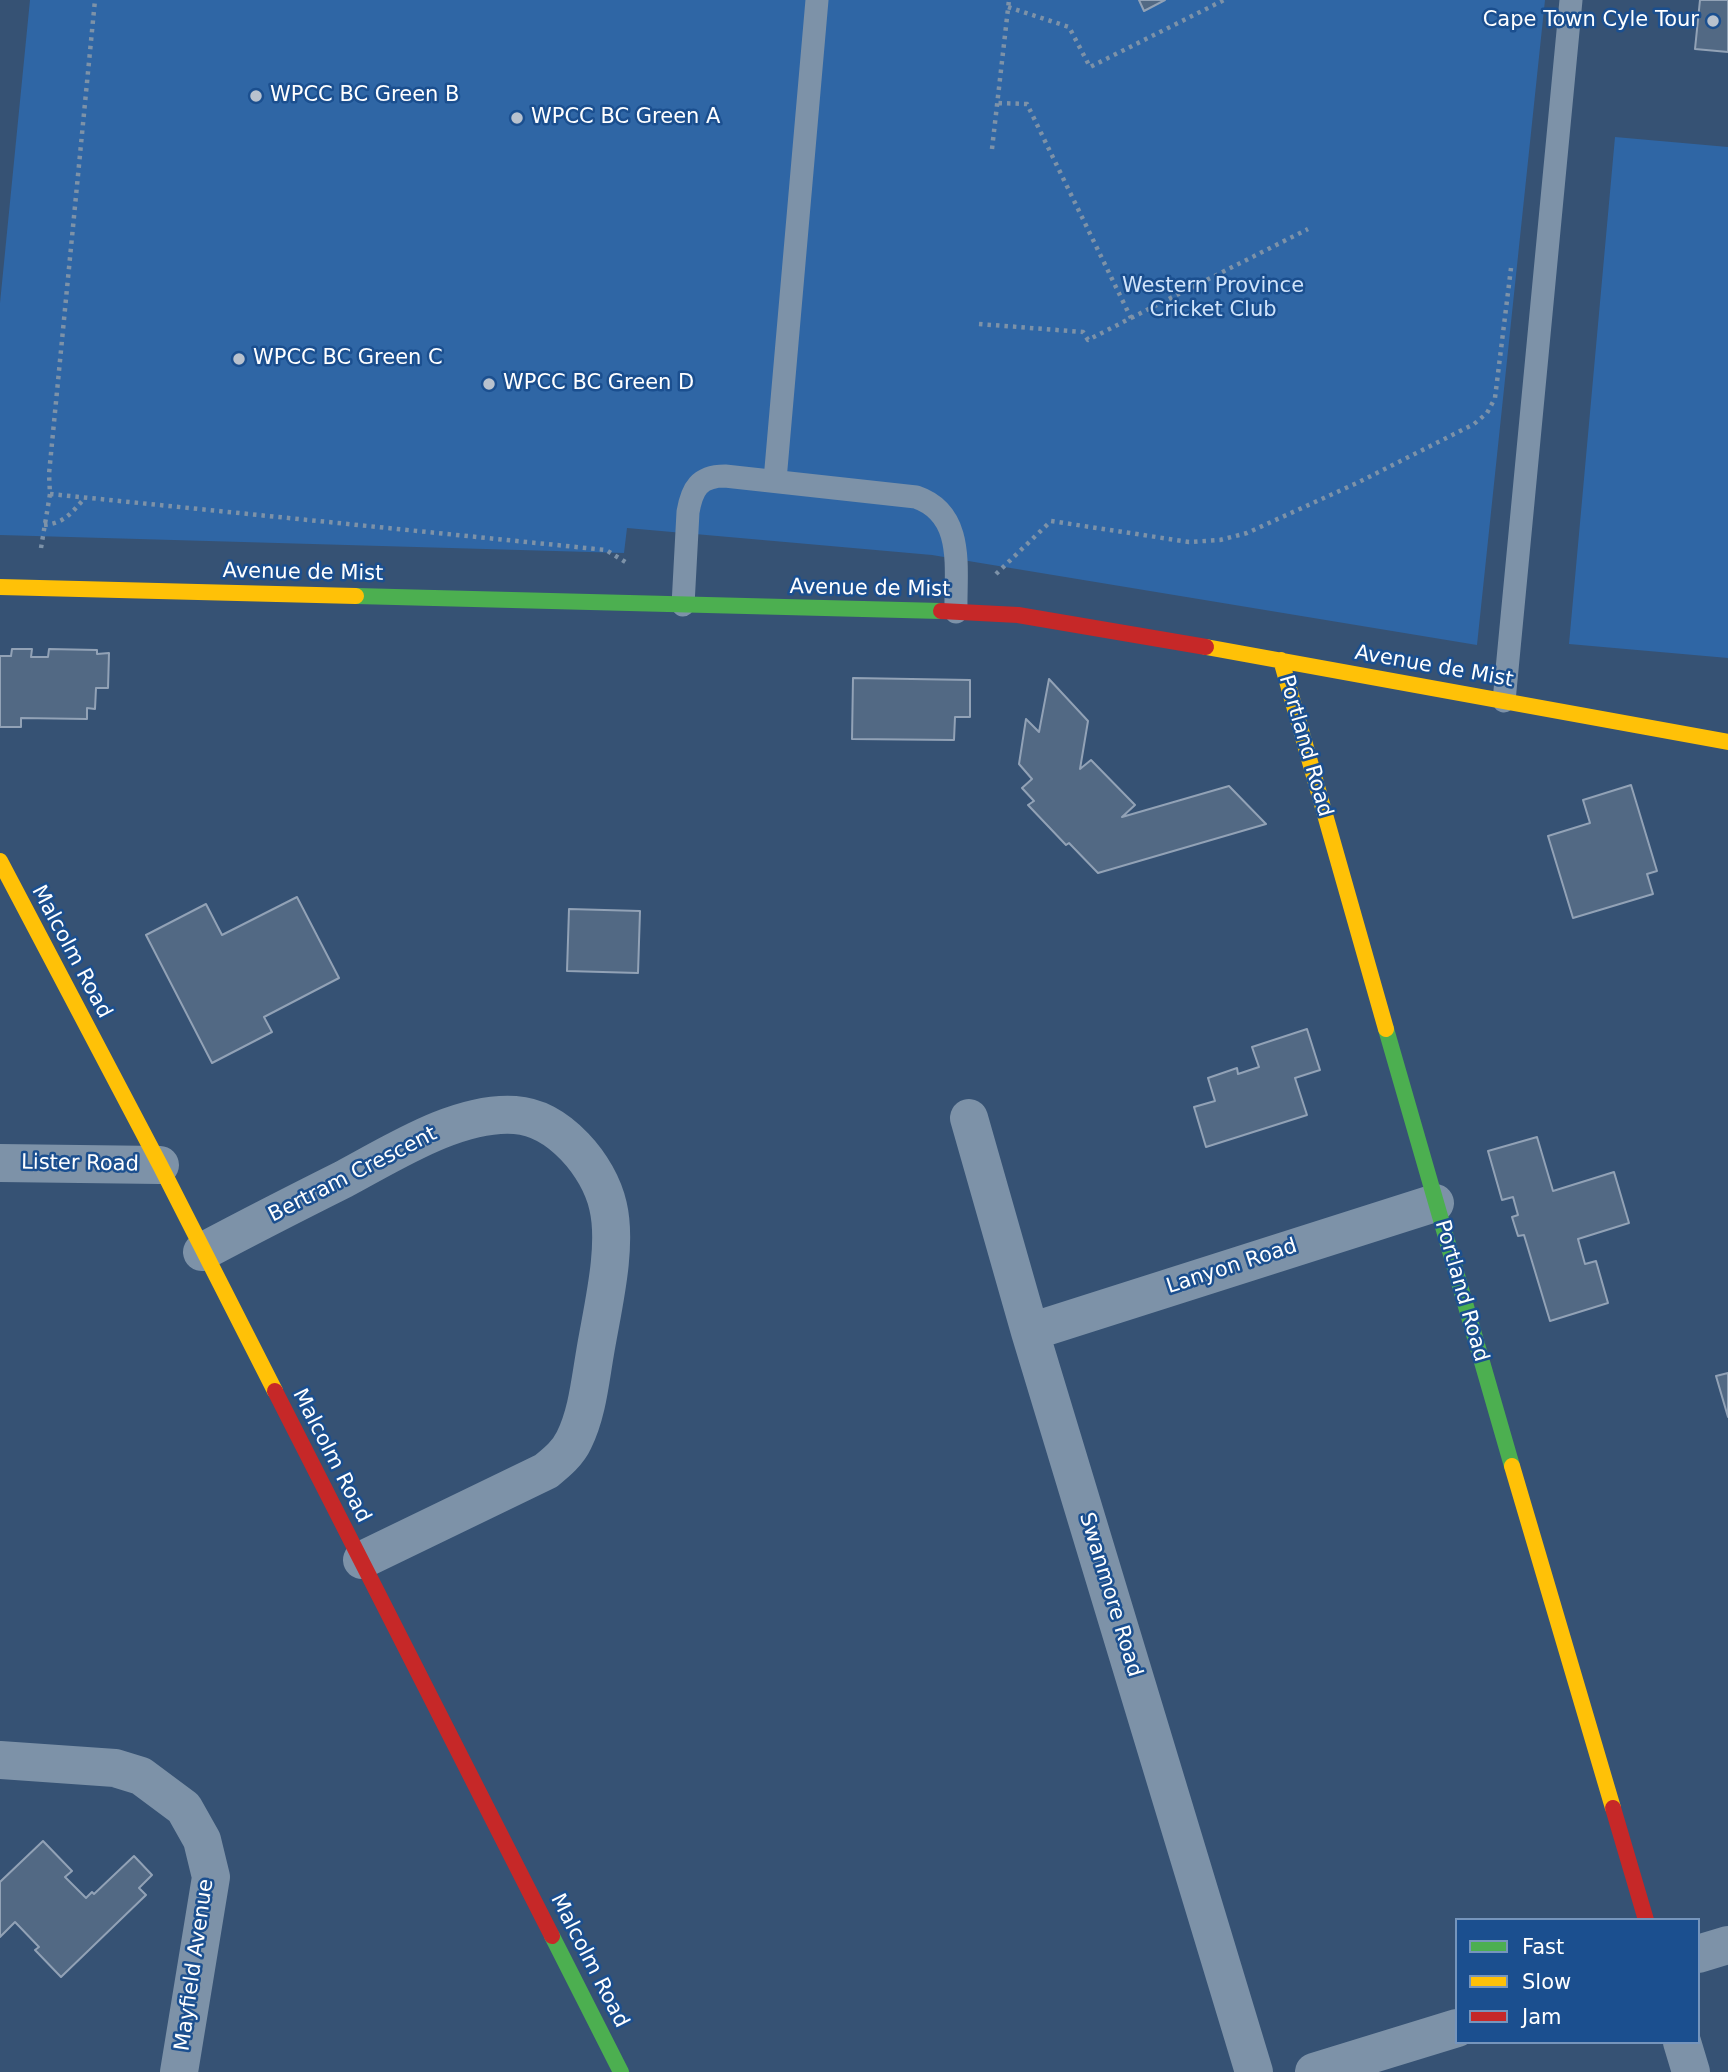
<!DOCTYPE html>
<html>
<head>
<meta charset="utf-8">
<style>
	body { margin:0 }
	#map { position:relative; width:1728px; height:2072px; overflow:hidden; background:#365274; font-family:"DejaVu Sans",sans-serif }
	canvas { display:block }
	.legend { position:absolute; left:1455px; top:1918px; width:245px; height:126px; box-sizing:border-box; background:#1b4f8f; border:2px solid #7695bc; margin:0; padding:9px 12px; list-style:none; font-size:21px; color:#fff }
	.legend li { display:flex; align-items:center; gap:14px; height:35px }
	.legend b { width:35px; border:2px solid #7695bc }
</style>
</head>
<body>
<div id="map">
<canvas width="1728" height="2072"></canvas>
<ul class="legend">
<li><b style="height:9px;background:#4caf50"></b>Fast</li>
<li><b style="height:9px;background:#ffc107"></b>Slow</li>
<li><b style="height:9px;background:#c62828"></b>Jam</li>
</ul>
</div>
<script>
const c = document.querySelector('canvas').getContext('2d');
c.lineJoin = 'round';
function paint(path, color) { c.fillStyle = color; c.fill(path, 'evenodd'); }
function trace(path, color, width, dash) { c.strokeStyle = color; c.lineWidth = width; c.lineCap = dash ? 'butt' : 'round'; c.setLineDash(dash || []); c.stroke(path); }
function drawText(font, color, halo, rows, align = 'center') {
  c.font = font + ' "DejaVu Sans",sans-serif'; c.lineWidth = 5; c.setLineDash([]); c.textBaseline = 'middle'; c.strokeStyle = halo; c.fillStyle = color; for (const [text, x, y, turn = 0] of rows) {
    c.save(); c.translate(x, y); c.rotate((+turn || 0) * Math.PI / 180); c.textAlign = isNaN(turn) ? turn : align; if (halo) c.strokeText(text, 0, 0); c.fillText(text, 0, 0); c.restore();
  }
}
paint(new Path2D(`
	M30 0H1545L1477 645 932 555 627 528 624 553 0 535V303Z
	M1615 137 1728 147V658L1569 644Z`), '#2f66a5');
const building = new Path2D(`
	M1139 0H1165L1144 11Z
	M1700 0H1728V52L1695 49Z
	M12 649H32L31 657H48L49 649 97 650V654L109 653 108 688H96L95 709 87 708V719L21 718V727H0V656H11Z
	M853 678 970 680V717H955L954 740 852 739Z
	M1049 679 1088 721 1080 769 1091 760 1135 805 1122 817 1229 786 1266 824 1098 873 1069 843 1066 845 1028 805 1034 801 1022 788 1032 779 1019 764 1026 719 1039 732Z
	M1631 785 1657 871 1647 874 1653 894 1573 918 1548 836 1590 823 1583 800Z
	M297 897 339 978 264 1017 272 1032 212 1063 146 935 206 904 222 935Z
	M569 909 640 911 638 973 567 971Z
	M1307 1029 1320 1070 1295 1078 1307 1115 1206 1147 1194 1107 1215 1101 1208 1078 1237 1068 1238 1074 1259 1067 1252 1047Z
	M1537 1137 1553 1191 1614 1172 1629 1223 1578 1239 1585 1264 1596 1261 1608 1303 1550 1321 1524 1235 1518 1236 1512 1217 1518 1215 1513 1197 1502 1200 1488 1151Z
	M1728 1373V1417L1716 1376Z
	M43 1841 72 1871 65 1877 86 1898 92 1892 94 1894 134 1856 152 1875 139 1888 146 1895 61 1977 35 1950 39 1947 15 1922 0 1937V1882Z`);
paint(building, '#526984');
trace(building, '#92a2b6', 2);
trace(new Path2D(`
	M1008 7 1069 27 1090 67 1224 0
	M992 149 1009 0
	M1131 318 1308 229
	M979 324 1083 332 1088 340 1131 318 1027 104 998 103
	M50 494 606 550 627 563
	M44 525C65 523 71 513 84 499
	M41 548 50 494 49 474 95 0
	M996 574 1051 521 1189 542 1220 540 1247 533 1359 482 1474 424 1487 413 1495 398 1511 268`), '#7d92a8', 4.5, [3.5, 5]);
trace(new Path2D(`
	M775 480 817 0
	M683 605 688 512C692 489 699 476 725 476L916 497C966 514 955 570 956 612
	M1504 701 1571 0`), '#7d92a8', 23);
trace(new Path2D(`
	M969 1118 1030 1332 1254 2072
	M0 1163 160 1165
	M202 1252C249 1227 296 1203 344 1179 393 1153 458 1111 515 1115 559 1118 599 1166 608 1206 618 1248 602 1310 595 1353 590 1382 587 1414 574 1440 568 1453 557 1462 546 1471L362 1560
	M1030 1332 1435 1203
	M0 1760 115 1768 141 1776 184 1808 202 1840 211 1877 179 2072
	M1698 1954 1728 1945
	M1682 2042 1691 2072
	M1314 2072 1457 2028`), '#7d92a8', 38);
trace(new Path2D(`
	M356 596 941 611
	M1386 1029 1512 1466
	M552 1936 621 2072`), '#4caf50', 16);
trace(new Path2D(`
	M0 587 356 596
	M1206 647 1728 742
	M1281 660 1386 1029
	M0 861 160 1165 275 1391
	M1512 1466 1613 1808`), '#ffc107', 16);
trace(new Path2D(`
	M941 611 1018 615 1206 647
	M275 1391 552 1936
	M1613 1808 1646 1920`), '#c62828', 16);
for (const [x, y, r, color] of [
	[1713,21,7,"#b9c2ce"],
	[256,96,7,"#b9c2ce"],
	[517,118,7,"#b9c2ce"],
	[239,359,7,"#b9c2ce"],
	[489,384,7,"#b9c2ce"]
]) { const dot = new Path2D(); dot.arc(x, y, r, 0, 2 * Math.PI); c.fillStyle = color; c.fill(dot); trace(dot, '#1b4f8f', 2.5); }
drawText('21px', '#fff', '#1b4f8f', [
	["Cape Town Cyle Tour",1699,21,"right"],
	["WPCC BC Green B",270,96],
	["WPCC BC Green A",531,118],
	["WPCC BC Green C",253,359],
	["WPCC BC Green D",503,384]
], 'left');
drawText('21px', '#cfe3fa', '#1b4f8f', [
	["Western Province",1213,287],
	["Cricket Club",1213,311]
]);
drawText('21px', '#fff', '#1b4f8f', [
	["Avenue de Mist",303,573,1],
	["Avenue de Mist",870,589,1],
	["Avenue de Mist",1434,667,10],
	["Portland Road",1305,746,74],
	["Malcolm Road",71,952,62],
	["Lister Road",80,1164,1],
	["Bertram Crescent",353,1175,-27],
	["Lanyon Road",1232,1267,-18],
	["Portland Road",1461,1291,74],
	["Malcolm Road",331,1456,63],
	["Swanmore Road",1110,1595,73],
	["Malcolm Road",589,1961,63],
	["Mayfield Avenue",195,1965,-82]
]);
</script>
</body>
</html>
